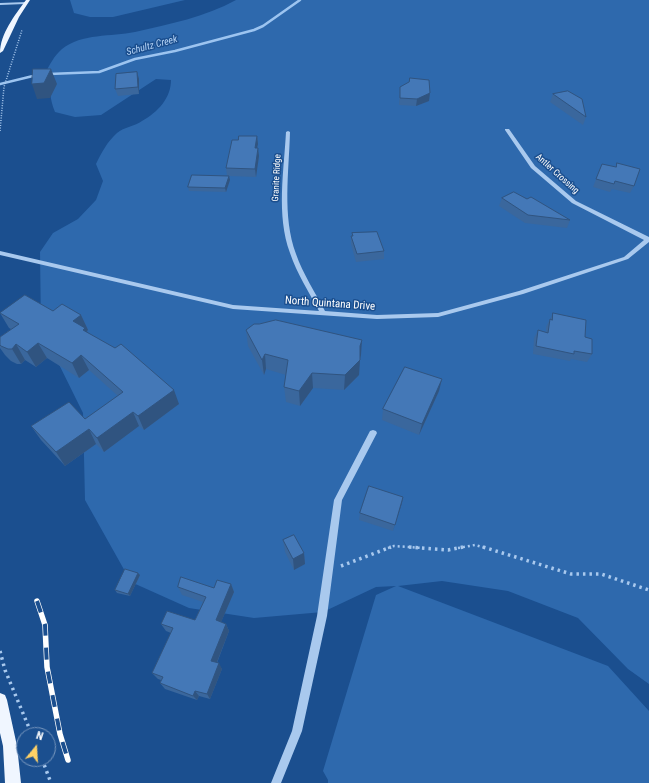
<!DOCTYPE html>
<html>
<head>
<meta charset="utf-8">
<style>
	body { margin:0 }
	#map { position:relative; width:649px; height:783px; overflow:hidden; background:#1b4f8f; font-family:"Roboto Condensed",sans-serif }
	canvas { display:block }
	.north { position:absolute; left:16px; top:727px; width:40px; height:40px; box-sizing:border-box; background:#1b4f8f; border:1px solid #7695bc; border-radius:50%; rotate:18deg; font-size:11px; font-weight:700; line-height:16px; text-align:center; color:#fff }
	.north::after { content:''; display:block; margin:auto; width:14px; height:18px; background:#ffd166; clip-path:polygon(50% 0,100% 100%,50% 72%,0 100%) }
</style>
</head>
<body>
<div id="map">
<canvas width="649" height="783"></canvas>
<div class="north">N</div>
</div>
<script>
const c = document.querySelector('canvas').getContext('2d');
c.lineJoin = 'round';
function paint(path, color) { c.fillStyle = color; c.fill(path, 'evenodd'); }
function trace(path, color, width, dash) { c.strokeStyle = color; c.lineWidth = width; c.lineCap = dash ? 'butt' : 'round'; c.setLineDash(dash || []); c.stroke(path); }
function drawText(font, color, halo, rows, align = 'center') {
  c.font = font + ' "Roboto Condensed",sans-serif'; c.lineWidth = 3; c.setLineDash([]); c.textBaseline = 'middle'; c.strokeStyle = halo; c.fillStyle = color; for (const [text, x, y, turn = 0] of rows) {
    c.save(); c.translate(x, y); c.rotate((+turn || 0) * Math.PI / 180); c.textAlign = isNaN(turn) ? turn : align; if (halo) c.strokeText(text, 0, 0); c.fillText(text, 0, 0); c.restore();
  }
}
paint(new Path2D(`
	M70 0H185L113 17H90L74 13Z
	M236 0H649V684L628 669 578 618 508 591 442 581 398 586 608 666 649 711V783H328V780L323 771 376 595 396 586 376 587 323 612 254 618 189 608 131 582 85 500 83 413 41 328 40 252 53 233 78 219 96 200 103 181 96 164C102 152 107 142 117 133 124 127 135 126 142 121 158 112 171 98 171 80L156 79 101 115 75 117 55 112C49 98 51 88 45 74 50 64 54 56 62 49 82 33 111 37 135 32 170 24 205 17 236 0Z`), '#2e69ad');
trace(new Path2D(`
	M49 74 99 72 135 59 175 51 254 30 263 26 300 0
	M0 84 37 75`), '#9cc4f0', 2.5);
trace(new Path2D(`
	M0 131 4 87 22 30`), '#a9c9ee', 1.5, [1, 1.5]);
trace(new Path2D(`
	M388 548 394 546 423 548
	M458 548 475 545 486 548`), '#a9c9ee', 2.5, [2, 3]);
trace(new Path2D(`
	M409 547 448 550 463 547
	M483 547 571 574H601L649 590
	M341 566 391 547
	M0 651 5 670 32 735
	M42 759 51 783`), '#a9c9ee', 3.5, [2.5, 4]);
paint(new Path2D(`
	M26 2 25 4 0 5V3Z
	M505 129H509L535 166 576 201 649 237V242L628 259 523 294 438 317 377 319 233 309 0 255V251L233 305 319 311C309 292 297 274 290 253 276 215 284 171 286 132L288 131 290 132C289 172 282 216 296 254 303 274 315 292 325 311L377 315 438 313 519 291 624 257 644 240 572 203 531 168 505 130Z
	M373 430 376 431 377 433 342 500 327 616 302 731 281 783H271L292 731 317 616 334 500 370 431Z`), '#a9c9ee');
paint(new Path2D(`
	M26 0H30L19 17 3 51 0 53C0 34 15 15 26 0Z
	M0 693 5 695 7 700 17 746 21 783H5L3 746 0 733Z`), '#f0f6ff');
const rail = new Path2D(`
	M37 601 45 625 47 667 60 734 68 760`);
trace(rail, '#fff', 5.5);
trace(rail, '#1b4f8f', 4, [12]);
paint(new Path2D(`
	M137 72 139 79V94L118 96 115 89Z
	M400 87 430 93 429 101 416 106 399 105Z
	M553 94 586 117 583 125 550 102Z
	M257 136 258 144 257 148 259 156 256 177 229 176 230 180 226 192 189 191 188 187 227 176 226 168 238 140Z
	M602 164 634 186 630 193 612 189 610 192 593 187Z
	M502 198 527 199 570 220 567 228 525 223 499 206Z
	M352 233 384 251V259L356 262 351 244V236H352Z
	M53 311 81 315 88 330 87 331V332L179 404 144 430 139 426 104 452 96 444 65 466 41 440 31 426 85 419 118 396 89 370 79 378 47 358 36 367 25 360 21 364H17L11 361 5 355 0 348V337L11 329 9 328 0 313Z
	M553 313 585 337 592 354 587 362 571 359 570 361 533 354 534 338 538 330 546 332V327Z
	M246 330 361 355 360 357 359 375 344 390 313 388 300 406 286 402 284 387 286 375 266 369 264 375 248 346Z
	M439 391 419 435 382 420 383 409Z
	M403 497 393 531 359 520 360 513Z
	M283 540 304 553 305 564 294 570 285 552Z
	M140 575 130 596 117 593 115 590Z
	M231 584 234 592 221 622 226 624 229 631 217 663 222 669 210 699 199 696 197 700 165 689 160 683 161 680 158 679 152 673 171 633 166 631 161 624 195 620 203 602 182 595 178 587 214 588Z`), '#3a679d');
paint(new Path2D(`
	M51 69 57 84 50 98 37 99 32 84Z
	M137 72 139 79V94L138 87Z
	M430 93 429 101 416 106 417 99Z
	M257 136 258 144 255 156V148Z
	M258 148 259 156 256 177 255 169Z
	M229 176 230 180 226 192 225 188Z
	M81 315 88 330 87 331 92 343 73 321Z
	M362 340 361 355 359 361 360 346Z
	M38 343 47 358 36 367 27 352Z
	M16 344 25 360 21 364 12 349Z
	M265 354 266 369 264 375 262 360Z
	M81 355 89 370 79 378 72 363Z
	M360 360 359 375 344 390 345 375Z
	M312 373 313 388 300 406 299 391Z
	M442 379 439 391 419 435 422 424Z
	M174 390 179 404 144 430 138 416Z
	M133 412 139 426 104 452 97 438Z
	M89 429 96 444 65 466 56 452Z
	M403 497 402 503 393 531 395 525Z
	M304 553 305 564 294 570 293 559Z
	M138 573 140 575 130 596 128 594Z
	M231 584 234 592 219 627 216 620Z
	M226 624 229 631 215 667 211 661Z
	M219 663 222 669 210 699 207 694Z
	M195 691 199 696 197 700 193 696Z`), '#305480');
const building = new Path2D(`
	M33 69H51L44 83 32 84Z
	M137 72 138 87 115 89 116 74Z
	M410 78 429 80 430 93 417 99 400 98V87L409 82Z
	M568 91 582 99 586 117 553 94Z
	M239 136H257L255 148H258L255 169 226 168 232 140H238Z
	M617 163 640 169 634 186 615 181 614 184 596 179 602 164 616 167Z
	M192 175 229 176 225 188 188 187Z
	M514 192 527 199 531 197 570 220 528 215 502 198Z
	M377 232 384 251 357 254 351 236H353L352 233Z
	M25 295 53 311 62 304 81 315 73 321 85 328 83 330 115 348 121 344 174 390 138 416 133 412 97 438 89 429 56 452 31 426 69 402 85 419 123 392 81 355 72 363 38 343 27 352 16 344 12 349H8L1 346 0 345V337L19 324 0 313Z
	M553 313 586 320 585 337 592 339V354L574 351V354L536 346 538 330 548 333 550 319 552 320Z
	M276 320 362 340 360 346V360L345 375 312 373 299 391 284 387 288 360 265 354 262 360 246 330 254 324H259Z
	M405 367 442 379 422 424 383 409Z
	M369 486 403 497 395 525 360 513Z
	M294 535 304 553 293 559 283 540Z
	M125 569 138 573 128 594 115 590Z
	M181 577 214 588 217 580 231 584 216 620 226 624 211 661 219 663 207 694 195 691 193 696 160 683 163 677 152 673 173 628 161 624 167 611 195 620 206 597 178 587Z`);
paint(building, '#4478b7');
trace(building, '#305480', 1);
drawText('9px', '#fff', '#1b4f8f', [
	["Antler Crossing",557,174,42],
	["Granite Ridge",277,178,-87]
]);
drawText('italic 10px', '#b5d3f5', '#1b4f8f', [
	["Schultz Creek",152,46,-15]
]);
drawText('11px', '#fff', '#1b4f8f', [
	["North Quintana Drive",330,304,4]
]);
</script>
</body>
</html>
